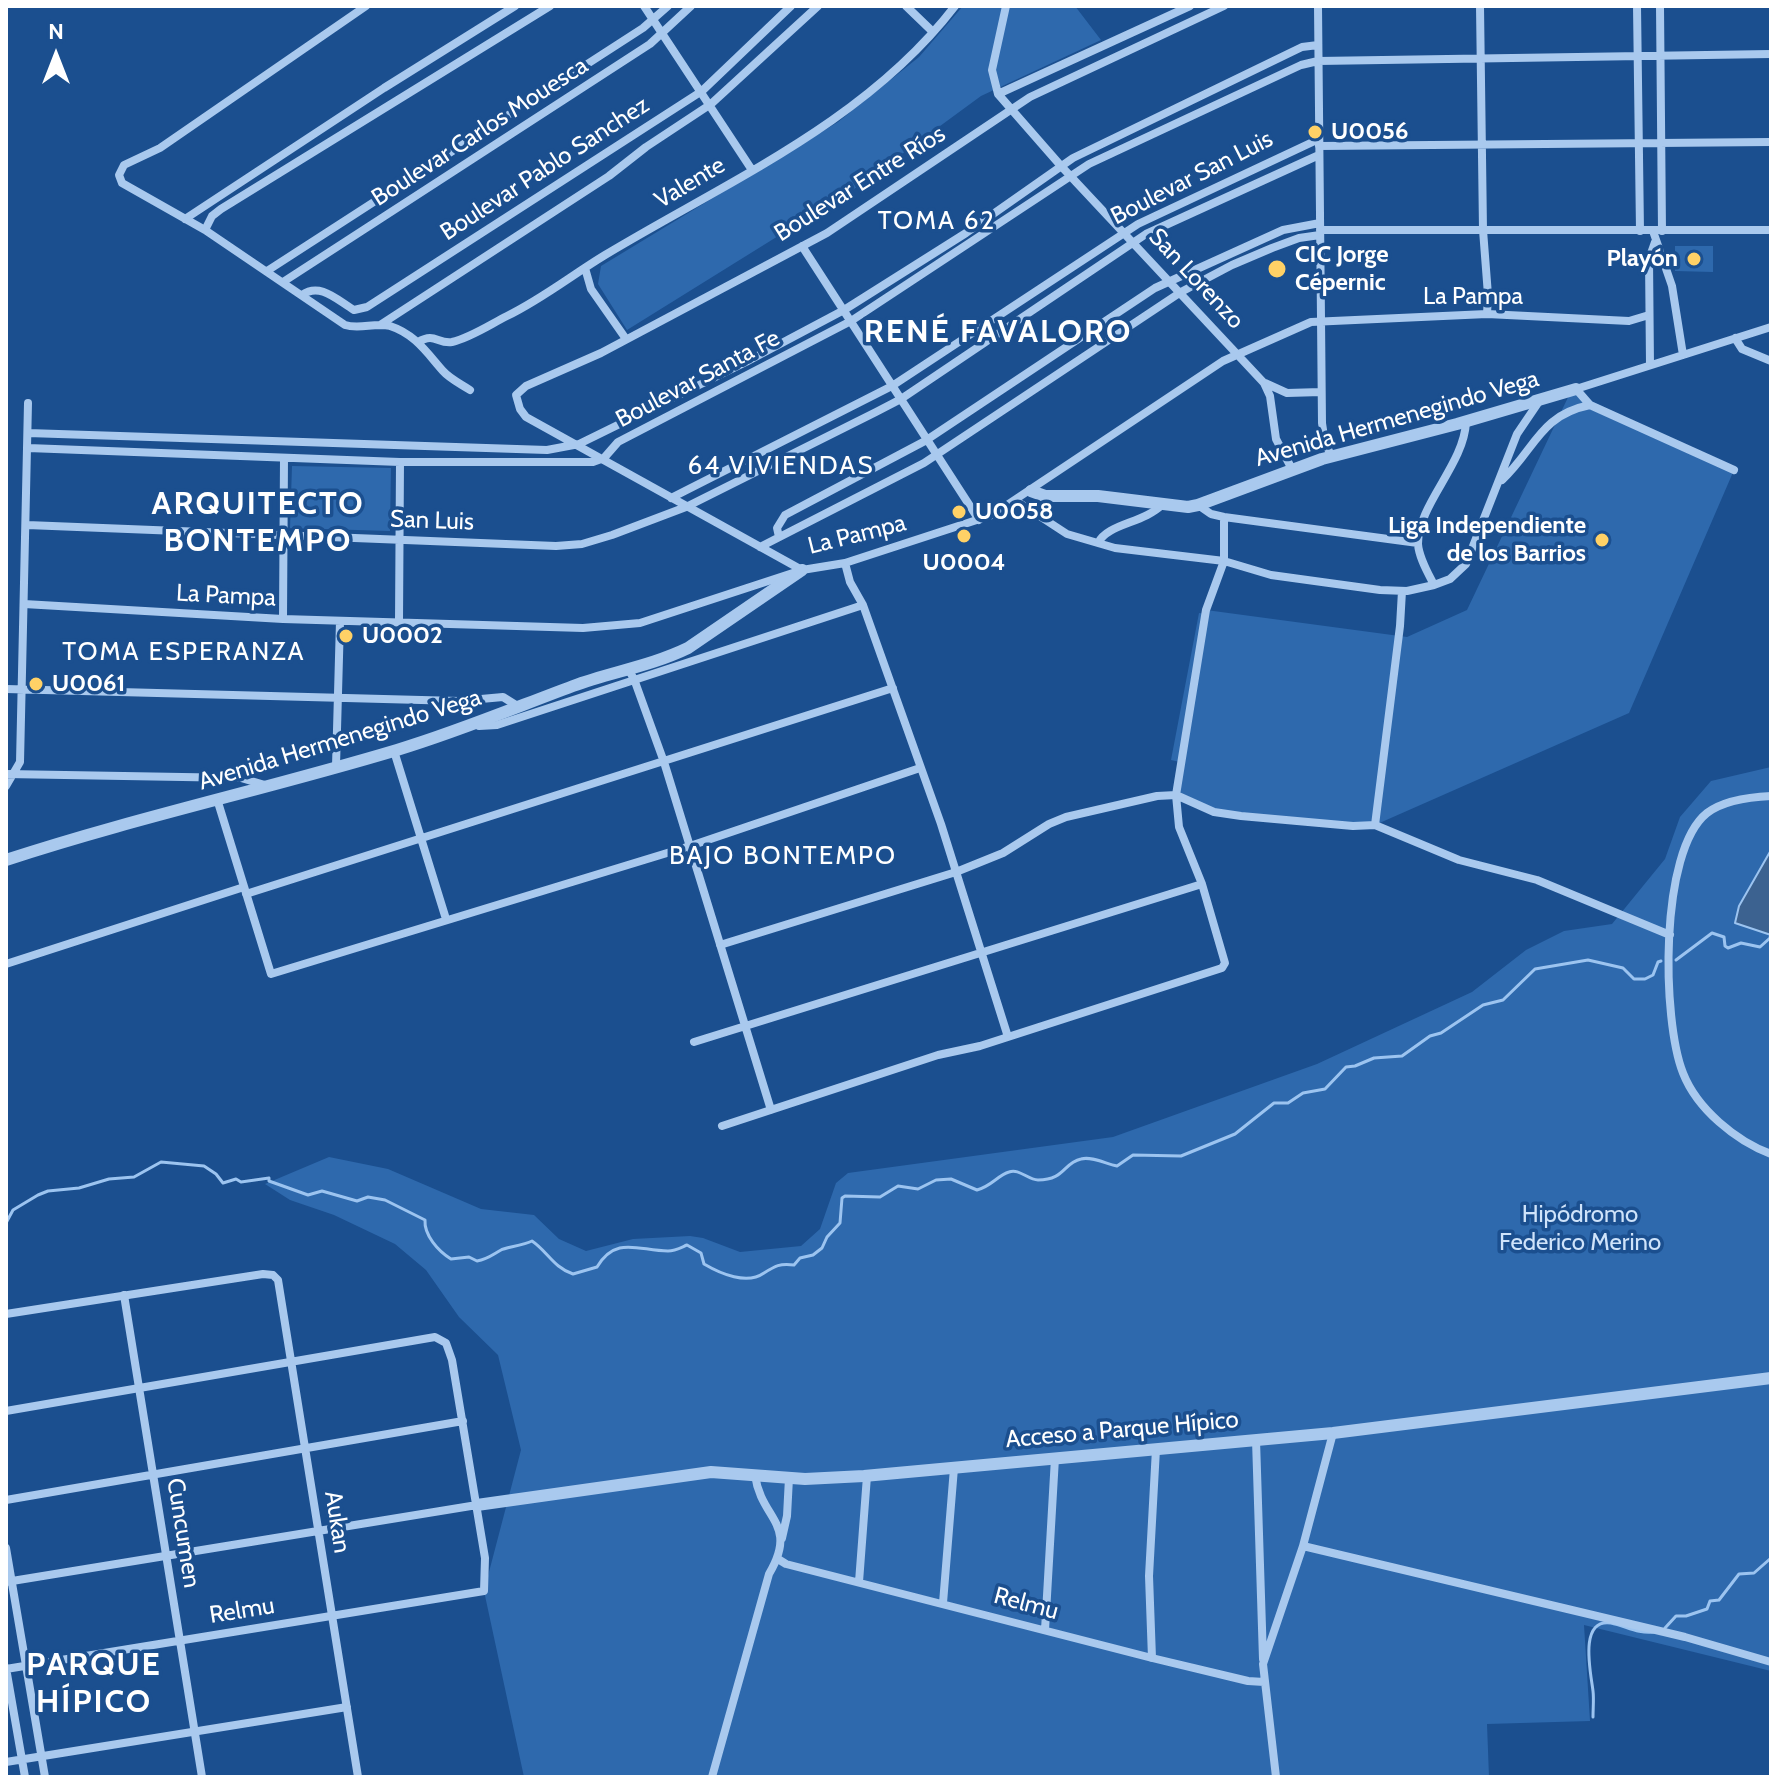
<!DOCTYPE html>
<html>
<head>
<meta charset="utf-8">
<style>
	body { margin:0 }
	#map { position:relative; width:1777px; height:1783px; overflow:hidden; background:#1b4f8f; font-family:Cabin,sans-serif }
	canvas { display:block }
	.frame { position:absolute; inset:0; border:8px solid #fff; pointer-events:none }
	.north { position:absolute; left:16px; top:16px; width:80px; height:80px; -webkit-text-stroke:6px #1b4f8f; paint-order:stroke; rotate:0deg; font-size:22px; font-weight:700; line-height:32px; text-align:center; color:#fff }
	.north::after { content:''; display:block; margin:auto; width:28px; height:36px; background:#fff; clip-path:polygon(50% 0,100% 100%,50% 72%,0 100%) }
</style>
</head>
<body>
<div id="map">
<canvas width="1777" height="1783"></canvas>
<div class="frame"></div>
<div class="north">N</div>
</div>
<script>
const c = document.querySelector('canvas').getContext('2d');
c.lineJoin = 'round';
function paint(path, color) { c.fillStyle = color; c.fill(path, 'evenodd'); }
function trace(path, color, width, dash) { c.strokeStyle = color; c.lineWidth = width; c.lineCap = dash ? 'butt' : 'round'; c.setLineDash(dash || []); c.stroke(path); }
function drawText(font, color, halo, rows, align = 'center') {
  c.font = font + ' Cabin,sans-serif'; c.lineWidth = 7; c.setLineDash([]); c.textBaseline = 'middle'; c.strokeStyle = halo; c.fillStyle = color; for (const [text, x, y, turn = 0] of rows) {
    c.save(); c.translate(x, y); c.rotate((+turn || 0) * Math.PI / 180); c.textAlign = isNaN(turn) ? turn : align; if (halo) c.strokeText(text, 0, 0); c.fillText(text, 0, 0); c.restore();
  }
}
paint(new Path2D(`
	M963 6H1075L1101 40 981 96 857 187 627 330 598 284 601 266 838 122 919 57Z
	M1675 246H1713V272L1675 271Z
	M1571 391 1734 470 1629 713 1375 825 1214 812 1176 795 1180 762 1171 760 1199 613 1205 614 1206 610 1407 637 1467 610Z
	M292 466 391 468 390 531 290 528Z
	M1771 767V1671L1584 1625 1590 1721 1487 1724 1489 1777H524L484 1591 521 1450 498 1355 459 1317 426 1270 395 1244 334 1215 290 1200 265 1184 329 1157 388 1169 481 1209 534 1215 559 1239 586 1251 633 1239 690 1236 703 1238 740 1252 801 1246 820 1229 836 1183 848 1173 1113 1137 1317 1064 1472 992 1526 950 1564 931 1612 924 1665 859 1680 817 1711 781Z`), '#2e69ad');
const water = new Path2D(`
	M1771 850V935L1735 923 1739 906Z`);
paint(water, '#3c6290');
trace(water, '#9cc4f0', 2);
trace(new Path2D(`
	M1676 960 1712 933 1724 937 1725 946 1728 948 1741 943 1760 947 1770 938 1771 933
	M6 1223 13 1210 38 1195 48 1191 79 1188 109 1179 134 1177 161 1162 204 1166 216 1174 223 1183 236 1179 241 1182 269 1178V1181L308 1195 322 1191 357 1201 368 1197 385 1200 425 1220C424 1235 438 1251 451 1259L469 1257 477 1261C488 1259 492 1255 501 1250 504 1248 524 1245 532 1241 547 1251 554 1268 573 1274L597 1267C616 1235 639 1251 668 1251 675 1251 682 1247 687 1245L701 1253 704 1264C721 1274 747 1285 764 1273 775 1266 780 1263 794 1265L800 1258 813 1255 822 1248 827 1237 840 1223 842 1198 845 1196 880 1197 898 1186 918 1189 936 1180 951 1179 977 1190C992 1186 998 1175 1009 1172 1019 1168 1028 1180 1038 1180 1065 1180 1063 1163 1081 1159 1092 1156 1106 1164 1117 1166L1133 1155 1181 1156 1235 1134 1274 1103H1288L1303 1093 1325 1089 1346 1067 1355 1066 1374 1058 1402 1056 1430 1036 1441 1033 1483 1005 1503 1000 1535 969 1588 960 1623 968 1634 979H1645L1653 975 1658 962 1661 961
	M1665 1628 1676 1616H1686L1707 1609 1710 1601 1719 1600 1739 1574 1754 1573 1771 1558
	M1593 1717C1593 1708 1594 1699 1593 1691 1591 1674 1578 1618 1611 1623 1626 1626 1638 1634 1654 1632`), '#9cc4f0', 3);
trace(new Path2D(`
	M366 6 160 148 124 165 119 175 122 183 205 230 345 325C360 330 375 322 390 326 415 334 427 353 443 371 450 379 461 384 470 390
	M644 6 752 170
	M906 6 933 32
	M1006 6 992 70 998 94 1061 166 1264 383 1270 396 1276 439 1293 471
	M1318 6 1322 423 1325 443 1332 457
	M1480 6 1483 230 1488 295 1487 314
	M1637 6 1640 231
	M1660 6 1662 231
	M998 94 1190 6
	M1319 146 1771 142
	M185 219 384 88 515 6
	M205 230 212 216 221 209 550 6
	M1320 230H1771
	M1653 231 1672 286 1683 355
	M802 246 979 520
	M585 268 591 289 626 339
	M267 271 643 28 668 6
	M283 282 650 44 691 6
	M302 295C320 282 337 300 354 310L367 307 702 91 791 6
	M380 325 609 176 646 147 711 104 818 6
	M1735 338 1742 349 1771 361
	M418 342C435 332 437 344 452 342 470 338 491 324 507 316 542 299 572 275 605 255 728 181 866 122 955 6
	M1650 365 1649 259 1655 242
	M1265 383 1287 393 1321 392
	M28 433 547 450 579 444 746 362 844 310 966 233 1073 158 1302 47 1318 45
	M28 448 400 462H593L604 458 618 442 851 321 1089 164 1301 65 1318 61 1771 54
	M1734 470 1590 405 1576 389 1771 327
	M1502 480C1535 449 1540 415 1590 405
	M671 498 892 386 1138 224 1319 139
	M1015 500 1067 534 1115 548 1224 561 1271 575 1380 590 1407 591 1434 585 1450 579 1466 564 1517 434 1540 400
	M1198 505 1211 514 1224 517 1418 543
	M27 525 556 546 582 544 612 535 686 507 876 412 901 399 1146 234 1319 155
	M779 537 777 528 785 515 925 441 1155 288 1283 230 1320 223
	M1098 543C1108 523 1143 524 1163 504
	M760 547 924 463 1181 292 1232 265 1272 248 1299 238 1320 235
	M845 563 850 582 863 605 941 824 1008 1037
	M802 570 526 417 520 409 516 395 526 386 601 353 827 233 1030 97 1224 6
	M1434 585C1428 573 1419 558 1418 544 1418 504 1464 465 1466 422
	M24 604 283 619 583 628 640 623 802 570 845 563 992 515 1223 361 1311 322 1487 314 1629 321 1649 315
	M283 619 284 458
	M399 622 400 462
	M628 669 634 679 664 762 771 1110
	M6 689 459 701 503 697 519 707
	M479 726 497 725 863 605
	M394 751 446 919
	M336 766 340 621
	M6 774 241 778 265 785
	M6 786 20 762 28 403
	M1771 796C1750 797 1724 800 1707 813 1659 851 1662 1020 1683 1073 1697 1109 1736 1141 1771 1154
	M217 799 271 974 690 846 920 768
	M1375 825 1400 626 1402 591
	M246 894 893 688
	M720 945 956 872 1003 853 1049 824 1066 817 1157 796 1176 795 1214 812 1241 816 1353 826 1375 825 1459 860 1537 880 1670 935
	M6 964 244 887
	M694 1042 1202 884
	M722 1126 938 1055 980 1046 1222 968 1225 963 1202 884 1179 827 1176 795 1206 610 1224 561V517
	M124 1295 202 1777
	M6 1314 263 1274 273 1275 278 1280 358 1777
	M6 1411 435 1337 446 1343 452 1360 485 1558 484 1591 6 1669
	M1256 1440 1263 1659
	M6 1500 463 1421
	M782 1538 787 1516 789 1478
	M1303 1546 1685 1637 1771 1662
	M6 1548 45 1777
	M778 1559 786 1564 1152 1658 1248 1681 1264 1682
	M6 1582 477 1505
	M859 1582 867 1476
	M943 1603 954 1468
	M1045 1630 1055 1458
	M1152 1658 1149 1576 1156 1449
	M6 1668 25 1777
	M6 1762 347 1707
	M712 1777 769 1574C799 1523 761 1520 755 1475
	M1276 1777 1263 1664 1303 1546 1333 1433`), '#a9c9ee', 8);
trace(new Path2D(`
	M1031 491 1045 496H1098L1188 507 1198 505 1322 459 1457 424 1576 389
	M6 860C134 818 267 789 397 750 457 732 514 708 573 686 611 672 651 666 688 648L802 570
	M477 1505 711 1472 805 1479 864 1476 1333 1433 1771 1378`), '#a9c9ee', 12);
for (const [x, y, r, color] of [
	[1315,132,8,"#ffd166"],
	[1694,259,8,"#ffd166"],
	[1277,269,10,"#ffd166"],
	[959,512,8,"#ffd166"],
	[964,536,8,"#ffd166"],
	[1602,540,8,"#ffd166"],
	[346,636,8,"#ffd166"],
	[36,684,8,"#ffd166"]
]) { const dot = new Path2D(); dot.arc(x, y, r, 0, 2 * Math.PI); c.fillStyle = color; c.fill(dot); trace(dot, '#1b4f8f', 3); }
drawText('24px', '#fff', '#1b4f8f', [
	["Boulevar Carlos Mouesca",480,132,-33],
	["Boulevar Pablo Sanchez",545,169,-33],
	["Boulevar San Luis",1192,178,-27],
	["Valente",690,183,-31],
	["Boulevar Entre Ríos",860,184,-32],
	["San Lorenzo",1196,279,47],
	["La Pampa",1473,297],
	["Boulevar Santa Fe",698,379,-28],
	["Avenida Hermenegindo Vega",1397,419,-16],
	["San Luis",432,521,2],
	["La Pampa",857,535,-14],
	["La Pampa",226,596,3],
	["Avenida Hermenegindo Vega",340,740,-17],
	["Acceso a Parque Hípico",1122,1430,-5],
	["Aukan",337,1522,81],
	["Cuncumen",183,1533,81],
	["Relmu",1026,1604,15],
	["Relmu",242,1611,-9]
]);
drawText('bold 24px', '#fff', '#1b4f8f', [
	["U0056",1331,132],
	["CIC Jorge",1295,255],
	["Cépernic",1295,283],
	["Playón",1678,259,"right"],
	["U0058",975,512],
	["Liga Independiente",1586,526,"right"],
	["de los Barrios",1586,554,"right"],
	["U0004",964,563,"center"],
	["U0002",362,636],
	["U0061",52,684]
], 'left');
drawText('24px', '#cfe3fa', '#1b4f8f', [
	["Hipódromo",1580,1215],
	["Federico Merino",1580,1243]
]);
c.letterSpacing = '2px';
drawText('26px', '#fff', '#1b4f8f', [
	["TOMA 62",937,221],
	["64 VIVIENDAS",781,466],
	["TOMA ESPERANZA",184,652],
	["BAJO BONTEMPO",783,856]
]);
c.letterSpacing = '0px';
c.letterSpacing = '2px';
drawText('bold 32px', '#fff', '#1b4f8f', [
	["RENÉ FAVALORO",998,333],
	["ARQUITECTO",258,505],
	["BONTEMPO",258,542],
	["PARQUE",94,1666],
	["HÍPICO",94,1703]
]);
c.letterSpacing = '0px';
</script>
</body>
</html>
